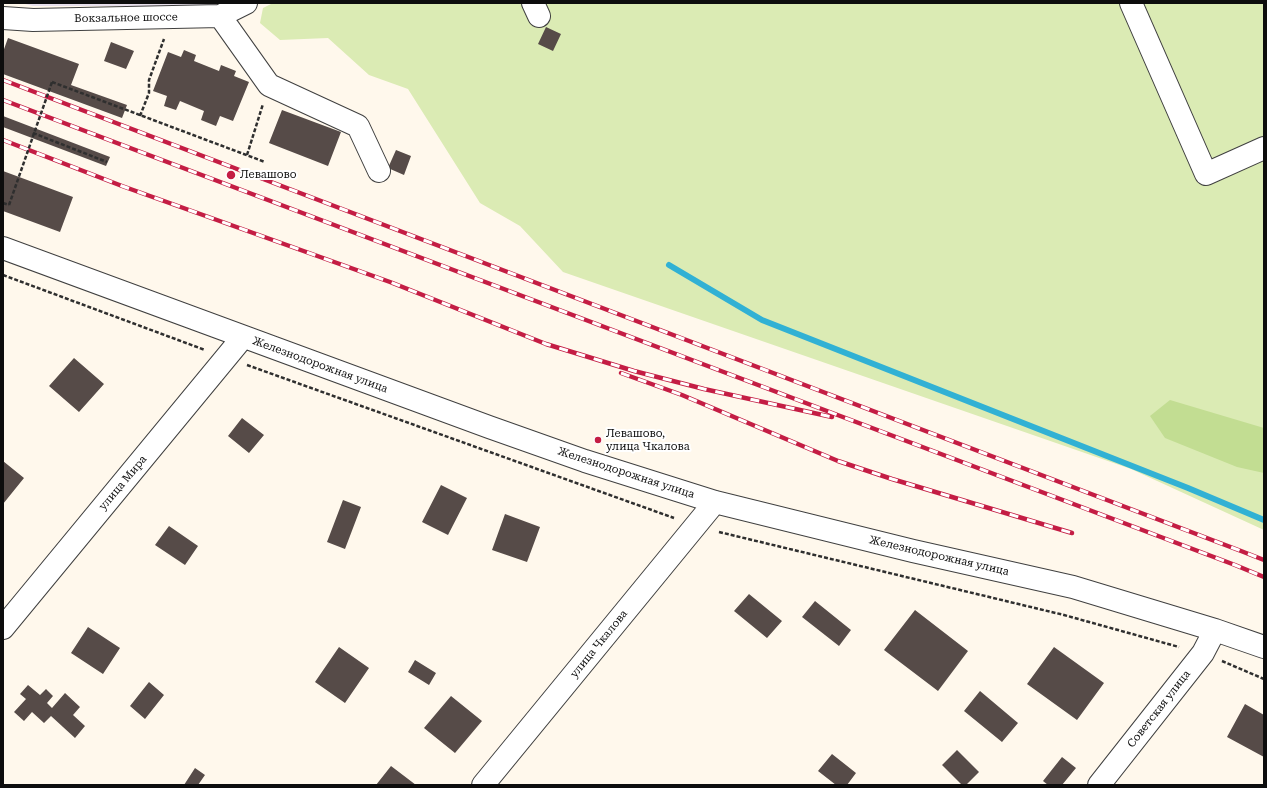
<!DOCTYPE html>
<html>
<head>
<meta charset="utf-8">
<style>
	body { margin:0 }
	#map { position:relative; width:1267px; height:788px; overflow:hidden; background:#fff8ec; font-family:"Roboto Serif",serif }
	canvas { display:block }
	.frame { position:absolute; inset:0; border:4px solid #0d0d0d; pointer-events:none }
</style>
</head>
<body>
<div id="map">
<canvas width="1267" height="788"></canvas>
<div class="frame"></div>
</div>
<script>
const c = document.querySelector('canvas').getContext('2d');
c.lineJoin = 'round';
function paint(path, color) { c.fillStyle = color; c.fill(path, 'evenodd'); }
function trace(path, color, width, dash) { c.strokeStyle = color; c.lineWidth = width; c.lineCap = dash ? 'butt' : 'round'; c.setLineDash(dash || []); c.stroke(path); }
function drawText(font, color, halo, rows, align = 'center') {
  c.font = font + ' "Roboto Serif",serif'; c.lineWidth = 4; c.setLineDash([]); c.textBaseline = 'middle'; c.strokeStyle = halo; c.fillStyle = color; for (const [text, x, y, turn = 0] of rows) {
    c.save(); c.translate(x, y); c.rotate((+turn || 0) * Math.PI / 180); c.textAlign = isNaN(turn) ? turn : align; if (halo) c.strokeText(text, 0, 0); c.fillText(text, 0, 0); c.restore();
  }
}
paint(new Path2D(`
	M21 3H220L215 6H33Z`), '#e8e0ec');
paint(new Path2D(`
	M273 3H1264V530L1131 469 563 272 520 226 480 203 408 89 369 75 328 38 280 40 260 23 263 8Z`), '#dbebb4');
paint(new Path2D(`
	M1170 400 1264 428V473L1237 467 1165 438 1150 416Z`), '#c2dd92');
trace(new Path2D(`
	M669 265 762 320 1188 488 1264 520`), '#31b1d4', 6);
paint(new Path2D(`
	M546 27 561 34 553 51 538 44Z
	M8 38 79 64 71 85 127 105 122 118 3 74V52Z
	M111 42 134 51 126 69 104 61Z
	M184 50 196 55 194 61 219 71 221 65 236 71 234 76 249 82 233 121 220 116 216 126 201 120 204 111 180 101 176 110 164 106 167 96 153 91 168 52 181 57Z
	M282 110 341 132 328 166 269 143Z
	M3 116 110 157 106 166 3 127Z
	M396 150 411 156 404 175 388 168Z
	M3 171 73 197 60 232 3 211Z
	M74 358 104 384 79 412 49 386Z
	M242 418 264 435 249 453 228 436Z
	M3 461 24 478 3 504Z
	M441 485 467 498 448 535 422 522Z
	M343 500 361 507 345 549 327 542Z
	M505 514 540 527 527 562 492 550Z
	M169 526 198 546 185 565 155 545Z
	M749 594 782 621 767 638 734 611Z
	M815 601 851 630 839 646 802 617Z
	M915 610 968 651 938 691 884 650Z
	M88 627 120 648 103 674 71 653Z
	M339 647 369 668 345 703 315 682Z
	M1054 647 1104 683 1077 720 1027 684Z
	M415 660 436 673 429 685 408 672Z
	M149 682 164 695 145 719 130 706Z
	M28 685 40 695 46 689 53 696 47 703 52 708 65 693 80 707 73 715 85 726 75 738 51 716 44 723 32 712 24 721 14 712 26 699 20 694Z
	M980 691 1018 723 1002 742 964 711Z
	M451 696 482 721 455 753 424 728Z
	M1245 704 1264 715V757L1227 737Z
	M957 750 979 772 966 785H962L942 765Z
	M832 754 856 773 847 785H836L818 771Z
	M1062 757 1076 768 1062 785H1048L1043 781Z
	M391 766 416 785H376Z
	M195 768 205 775 198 785H184Z`), '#564b48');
const minor = new Path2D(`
	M533 3 539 16
	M1131 3 1206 174 1264 148
	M220 16 269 85 358 126 379 171
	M3 18 33 20 220 16 246 3
	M3 248 489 427 585 461 715 502 913 551 1073 587 1215 630 1264 647
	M3 628 243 337
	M483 785 715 502
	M1099 785 1203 653 1215 630`);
trace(minor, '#404040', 24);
trace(new Path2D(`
	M52 82 265 162
	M140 116 149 93V80L164 39
	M33 133 107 162
	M247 155 263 104
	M3 203 9 205
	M3 275 205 350
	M247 365 674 518
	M719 532 1064 615 1179 647
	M1222 661 1264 679`), '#2f2f2f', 2.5, [4, 2]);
trace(minor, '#fff', 22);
const rail = new Path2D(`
	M3 80 1241 551 1264 560
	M3 100 1235 565 1264 577
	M3 140 122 186 390 282 546 344 634 371 704 389 832 417
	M621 373 682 395 838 461 892 479 1072 533`);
trace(rail, '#c41d44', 4.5);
trace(rail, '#fff', 3, [9]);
trace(new Path2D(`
	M9 205 52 82`), '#2f2f2f', 2.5, [4, 2]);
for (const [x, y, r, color] of [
	[231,175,5,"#c41d44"],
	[598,440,4,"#c41d44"]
]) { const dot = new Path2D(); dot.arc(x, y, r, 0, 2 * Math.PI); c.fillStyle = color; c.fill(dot); trace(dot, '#fff', 1.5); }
drawText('11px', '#0d0d0d', '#fff', [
	["Вокзальное шоссе",126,18,-1],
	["Железнодорожная улица",320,365,20],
	["Железнодорожная улица",626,473,18],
	["улица Мира",123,483,-50],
	["Железнодорожная улица",939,556,13],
	["улица Чкалова",599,644,-51],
	["Советская улица",1159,709,-52]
]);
drawText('11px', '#0d0d0d', '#fff', [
	["Левашово",240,175],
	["Левашово,",606,434],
	["улица Чкалова",606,447]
], 'left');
</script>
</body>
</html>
